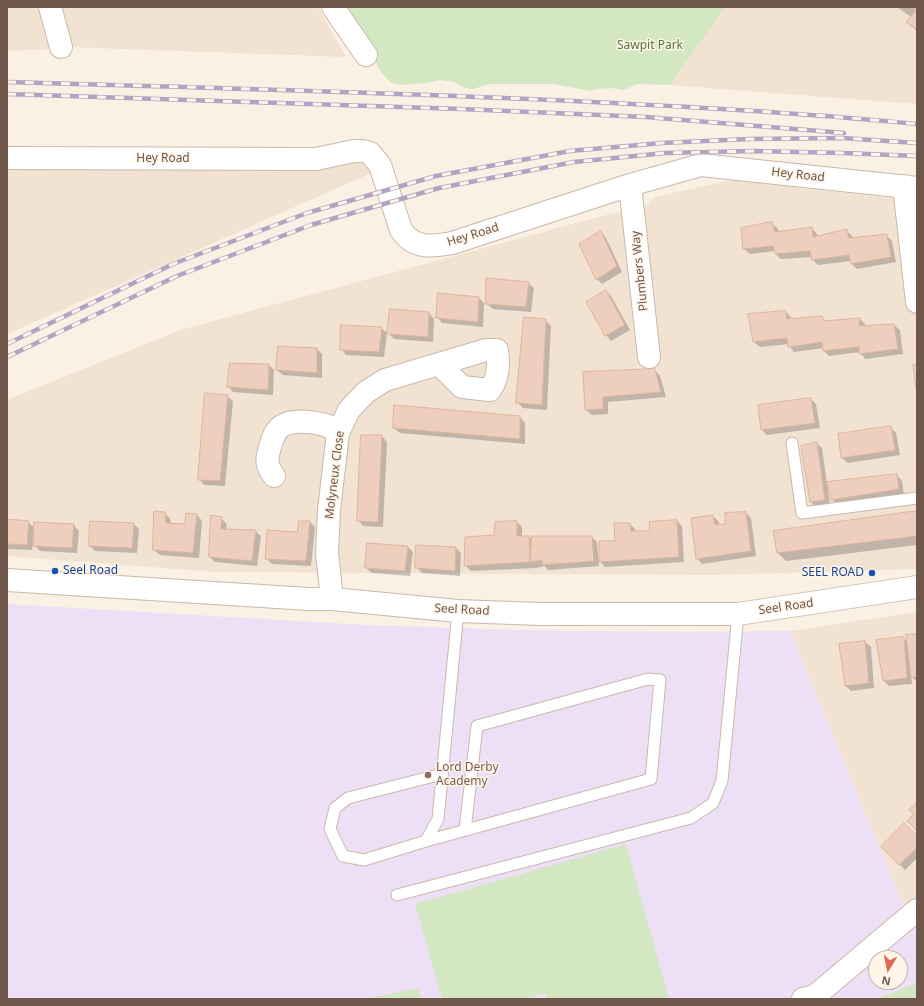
<!DOCTYPE html>
<html>
<head>
<meta charset="utf-8">
<style>
	body { margin:0 }
	#map { position:relative; width:924px; height:1006px; overflow:hidden; background:#faf0e3; font-family:"Noto Sans",sans-serif }
	canvas { display:block }
	.frame { position:absolute; inset:0; border:8px solid #70574b; pointer-events:none }
	.north { position:absolute; left:868px; top:950px; width:40px; height:40px; box-sizing:border-box; background:#fef5e8; border:1px solid #c5b6a9; border-radius:50%; rotate:190deg; font-size:11px; font-weight:700; line-height:16px; text-align:center; color:#70574b }
	.north::after { content:''; display:block; margin:auto; width:14px; height:18px; background:#dd6a4f; clip-path:polygon(50% 0,100% 100%,50% 72%,0 100%) }
</style>
</head>
<body>
<div id="map">
<canvas width="924" height="1006"></canvas>
<div class="frame"></div>
<div class="north">N</div>
</div>
<script>
const c = document.querySelector('canvas').getContext('2d');
c.lineJoin = 'round';
function paint(path, color) { c.fillStyle = color; c.fill(path, 'evenodd'); }
function trace(path, color, width, dash) { c.strokeStyle = color; c.lineWidth = width; c.lineCap = dash ? 'butt' : 'round'; c.setLineDash(dash || []); c.stroke(path); }
function drawText(font, color, halo, rows, align = 'center') {
  c.font = font + ' "Noto Sans",sans-serif'; c.lineWidth = 3; c.setLineDash([]); c.textBaseline = 'middle'; c.strokeStyle = halo; c.fillStyle = color; for (const [text, x, y, turn = 0] of rows) {
    c.save(); c.translate(x, y); c.rotate((+turn || 0) * Math.PI / 180); c.textAlign = isNaN(turn) ? turn : align; if (halo) c.strokeText(text, 0, 0); c.fillText(text, 0, 0); c.restore();
  }
}
paint(new Path2D(`
	M7 7H42L53 49 7 51Z
	M59 7H318L346 57 68 47Z
	M725 7H917V104L670 85Z
	M354 151 378 170 7 334V154Z
	M731 180 917 201V569L713 575 216 572 7 556V400L180 330 606 215 645 207 655 197Z
	M917 612V930L908 917 790 631Z`), '#f1e2d2');
paint(new Path2D(`
	M7 604 366 625 517 630 686 632 790 631 908 917 917 930V983L876 999H7ZM876 958H900V982H876Z`), '#ede0f6');
paint(new Path2D(`
	M347 7H725L670 85 637 84 624 90 612 88 596 89 591 91 554 84H490L473 89 465 88 455 82 440 80 426 83 401 85 390 82 381 72 370 52 360 28Z
	M626 844 669 999H547L545 993 526 999H442L415 904Z
	M917 983V999H876Z
	M418 988 421 999H367Z`), '#d2e7c2');
paint(new Path2D(`
	M897 7H917V31L907 22 911 17Z
	M772 223 778 229 779 233 812 228 817 234 818 237 847 231 852 236 853 239 886 235 892 241 896 262 857 269 852 264 851 261 818 265 813 260 812 257 781 259 776 254 775 251 750 254 744 249Z
	M601 232 606 238 622 272 602 284 597 279Z
	M528 283 534 288 531 312 493 309 487 304Z
	M606 291 611 296 630 330 611 341 606 335Z
	M479 298 484 303 483 327 442 323 437 317Z
	M786 312 791 317 792 320 821 317 827 322 860 319 865 324V327L894 325 900 330 903 354 865 359 860 352 829 356 824 351V348L794 352 789 346V344L760 347 754 342Z
	M429 313 434 319 433 342 394 339 388 333Z
	M545 320 551 326 547 410 523 408 517 402Z
	M381 328 387 333 384 357 346 355 341 349Z
	M317 349 322 354V378L283 375 277 370Z
	M269 365 274 370 273 395 233 392 228 386Z
	M655 370 660 376 666 397 608 402V414L592 415 586 410 584 373Z
	M227 396 233 401 225 486 204 485 199 479Z
	M811 399 816 404 820 428 767 435 762 430Z
	M520 417 525 423V444L400 433 394 428Z
	M891 428 896 433 900 455 848 463 842 458Z
	M382 436 387 442 383 527 363 526 358 520Z
	M817 443 822 448 827 484 897 475 902 481 904 495 837 505 832 499 829 484H827L830 505 816 507 811 502Z
	M917 512V545L786 561 778 553 774 532Z
	M164 513 170 518 171 524 186 525 197 515 202 521 199 558 160 555 154 550Z
	M746 513 751 518 756 556 702 564 697 558 713 516 719 522V526L726 525Z
	M221 518 227 524 226 530 255 531 261 536 257 566 215 562 210 557Z
	M7 520 28 522 35 528V523L74 525 79 531 77 553 40 551 33 544 32 550 7 549Z
	M677 521 682 526 684 562 605 567 599 560 617 542 630 524 635 529V532H651Z
	M310 522 315 527 311 566 272 564 266 558Z
	M517 522 522 527V537H529L533 540 592 537 597 542 599 566 548 570 545 566 536 568 471 571 465 565 495 536Z
	M134 524 139 529 137 553 95 551 90 546Z
	M408 547 413 552 410 576 372 573 366 568Z
	M456 548 461 553 460 576 422 573 416 567Z
	M917 635V682L911 676 912 684 889 686 884 681 903 638 908 642Z
	M865 642 871 647 874 688 851 691 846 686 840 645Z
	M917 837V858L905 870 883 847Z`), '#0003');
const building = new Path2D(`
	M912 7H917V30L906 22 916 10Z
	M772 222 775 232 812 227 813 237 847 229 849 238 887 234 891 257 851 264 849 255 812 260 810 251 775 254 773 246 743 249 741 228Z
	M601 231 617 266 596 280 579 244Z
	M486 278 529 282 526 307 486 304Z
	M606 290 625 325 605 336 586 302Z
	M438 293 479 297 478 322 436 318Z
	M390 309 429 312 428 337 387 334Z
	M786 311 787 319 822 316 824 321 860 318 859 326 894 324 898 349 859 354V347L823 351 822 342 788 347 787 338 753 342 748 314Z
	M524 317 546 319 542 405 516 403Z
	M341 325 382 327 379 352 340 350Z
	M278 346 317 348V373L276 370Z
	M230 363 269 364 268 390 227 387Z
	M917 364V389H916L913 365Z
	M655 369 661 392 603 397V409L585 410 583 372Z
	M205 393 228 395 220 481 198 480Z
	M811 398 815 423 761 430 758 405Z
	M394 405 520 416V439L393 428Z
	M891 426 895 450 841 458 838 434Z
	M361 435H382L378 522 357 521Z
	M817 442 825 500 810 502 801 446Z
	M897 474 899 489 831 500 827 482Z
	M154 511 165 512 166 523 185 524 186 513 197 514 193 553 153 550Z
	M917 511V536L777 553 773 531Z
	M746 512 751 551 696 559 691 518 713 515 715 525 725 524V513Z
	M211 515 222 517 221 529 256 530 252 561 209 557Z
	M7 519 29 521 27 545 7 544Z
	M677 520 679 557 599 562V541H615L614 523H630L631 531H650L649 522Z
	M90 521 134 523 132 548 89 546Z
	M299 521H310L306 561 265 559 267 530 297 532Z
	M517 521V536H529L530 562 464 566 465 537 494 535 495 522Z
	M34 522 74 524 72 548 33 546Z
	M532 536H592L594 561 542 565V560L530 562Z
	M367 543 408 546 405 571 365 568Z
	M416 545 456 547 455 571 415 568Z
	M917 634V677H911L906 635Z
	M904 637 907 678 883 681 876 640Z
	M865 641 869 683 845 686 839 644Z
	M917 802V831L907 821 914 814 909 810Z
	M904 823 917 836V848L899 865 881 847Z`);
paint(building, '#eecebc');
trace(building, '#dfb59e', 1);
const lane = new Path2D(`
	M792 443 802 513 917 498
	M442 774 348 798 335 808 330 829 343 856 364 860 426 841 438 819 458 611
	M426 841 651 779 660 680 648 679 477 726 465 830
	M397 895 691 818 713 803 722 781 738 614`);
const street = new Path2D(`
	M50 7 61 47
	M333 7 366 55
	M7 158 316 159 354 151H363L370 153 380 165 401 230C414 249 431 247 452 243L630 185 701 165 917 188
	M630 185 649 357
	M904 186 917 302
	M274 476C266 465 266 461 270 447 272 440 275 430 282 426 293 419 313 422 325 425 329 426 334 430 338 433
	M7 580 309 599H332L458 611 540 614H738L917 587
	M332 599 327 553 329 510 338 433 349 410 366 392 385 380 486 350H497C499 363 498 379 490 390L462 387 439 364
	M803 999 815 996 917 910`);
trace(lane, '#cab8aa', 13);
trace(street, '#cab8aa', 24);
trace(lane, '#fff', 11);
trace(street, '#fff', 22);
const rail = new Path2D(`
	M7 82C189 87 370 92 552 100 673 106 796 112 917 124
	M7 94 461 109 646 117 844 133
	M7 344 173 264 307 213 436 176 570 151 662 143 749 139 842 138 917 143
	M7 357 177 276 311 225 439 188 574 162 665 153 754 151 843 153 917 156`);
trace(rail, '#b3a3c2', 4.5);
trace(rail, '#fef5e8', 3, [9]);
for (const [x, y, r, color] of [
	[55,571,4,"#1a4fb4"],
	[872,573,4,"#1a4fb4"],
	[428,775,4,"#8d6e63"]
]) { const dot = new Path2D(); dot.arc(x, y, r, 0, 2 * Math.PI); c.fillStyle = color; c.fill(dot); trace(dot, '#fef5e8', 1.5); }
drawText('12px', '#547643', '#fef5e8', [
	["Sawpit Park",650,46]
]);
drawText('12px', '#70574b', '#fef5e8', [
	["Hey Road",163,159],
	["Hey Road",798,175,6],
	["Hey Road",473,235,-17],
	["Plumbers Way",640,271,-96],
	["Molyneux Close",335,475,-83],
	["Seel Road",786,607,-8],
	["Seel Road",462,610,3]
]);
drawText('12px', '#164399', '#fef5e8', [
	["Seel Road",63,571],
	["SEEL ROAD",864,573,"right"]
], 'left');
drawText('12px', '#785e54', '#fef5e8', [
	["Lord Derby",436,768],
	["Academy",436,782]
], 'left');
</script>
</body>
</html>
